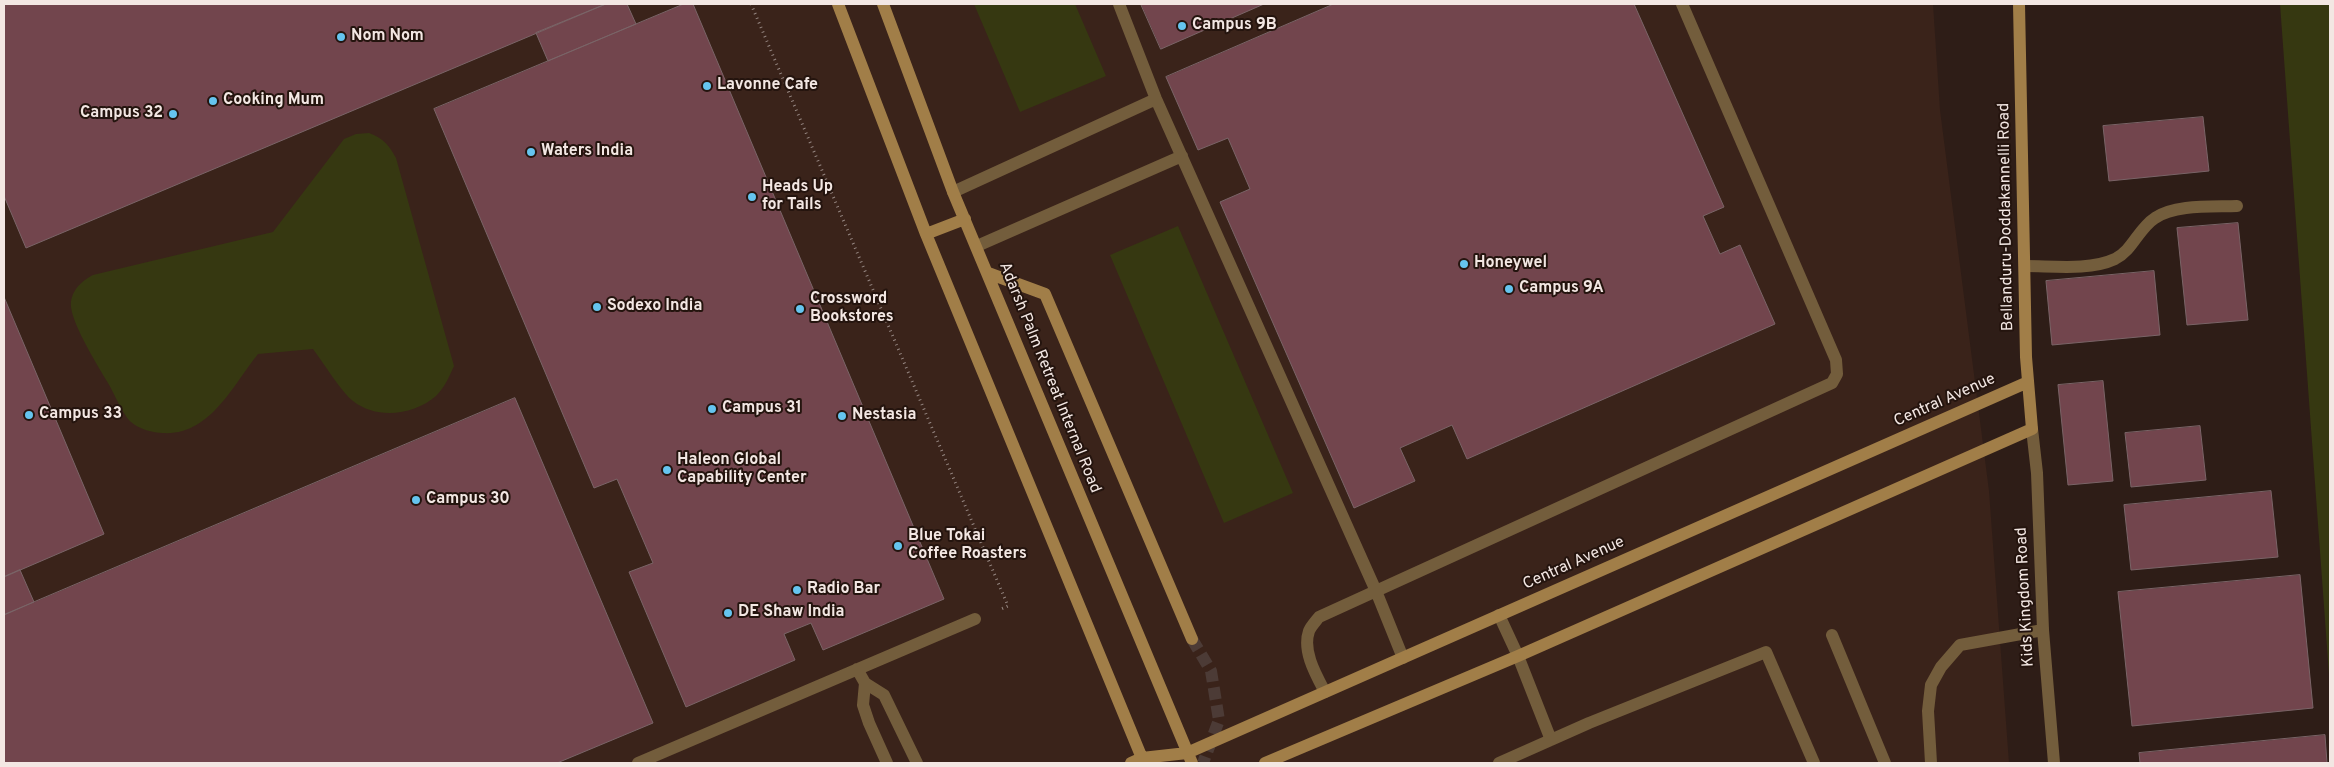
<!DOCTYPE html>
<html>
<head>
<meta charset="utf-8">
<style>
	body { margin:0 }
	#map { position:relative; width:2334px; height:767px; overflow:hidden; background:#2e1d17; font-family:Overpass,sans-serif }
	canvas { display:block }
	.frame { position:absolute; inset:0; border:5px solid #f3e7e3; pointer-events:none }
</style>
</head>
<body>
<div id="map">
<canvas width="2334" height="767"></canvas>
<div class="frame"></div>
</div>
<script>
const c = document.querySelector('canvas').getContext('2d');
c.lineJoin = 'round';
function paint(path, color) { c.fillStyle = color; c.fill(path, 'evenodd'); }
function trace(path, color, width, dash) { c.strokeStyle = color; c.lineWidth = width; c.lineCap = dash ? 'butt' : 'round'; c.setLineDash(dash || []); c.stroke(path); }
function drawText(font, color, halo, rows, align = 'center') {
  c.font = font + ' Overpass,sans-serif'; c.lineWidth = 4; c.setLineDash([]); c.textBaseline = 'middle'; c.strokeStyle = halo; c.fillStyle = color; for (const [text, x, y, turn = 0] of rows) {
    c.save(); c.translate(x, y); c.rotate((+turn || 0) * Math.PI / 180); c.textAlign = isNaN(turn) ? turn : align; if (halo) c.strokeText(text, 0, 0); c.fillText(text, 0, 0); c.restore();
  }
}
paint(new Path2D(`
	M4 4H1933L1940 110 1989 491 2009 763H4Z`), '#3a231a');
paint(new Path2D(`
	M974 4H1075L1106 76 1020 112Z
	M2280 4H2330V688Z
	M369 133C383 138 389 145 396 158L454 366C449 377 445 387 436 396 414 415 377 420 353 401 342 393 323 362 313 349L258 354C233 385 210 436 163 433 153 433 139 429 131 422 123 415 114 393 108 383 98 366 73 326 71 307 70 292 80 282 93 275L273 232 344 139 356 134Z
	M1178 226 1293 493 1224 523 1110 255Z`), '#363811');
const building = new Path2D(`
	M4 4H606L26 248 4 196Z
	M606 4H627L636 24 548 61 536 33Z
	M684 4H693L944 599 823 650 811 623 784 634 795 660 686 707 629 572 653 563 617 479 594 488 434 109Z
	M1141 4H1264L1161 49Z
	M1334 4H1634L1724 207 1703 216 1720 254 1740 245 1775 324 1467 459 1452 425 1400 448 1415 481 1354 508 1220 202 1250 189 1228 138 1198 150 1166 77Z
	M2203 117 2209 171 2109 181 2103 126Z
	M2238 223 2248 320 2187 325 2177 228Z
	M2154 271 2160 335 2052 345 2046 281Z
	M4 297 104 534 4 577Z
	M2103 381 2113 481 2068 485 2058 385Z
	M515 398 653 723 557 763H4V615Z
	M2200 426 2206 480 2131 487 2125 433Z
	M2271 491 2278 557 2131 570 2124 505Z
	M20 570 34 602 4 615V577Z
	M2300 575 2313 708 2132 726 2118 592Z
	M2325 735 2327 763H2140L2139 753Z`);
paint(building, '#72454d');
trace(building, '#7a6467', 1);
trace(new Path2D(`
	M1192 639 1211 671 1219 720 1203 763`), '#4c3b36', 12, [12, 6]);
trace(new Path2D(`
	M751 4 1008 606 999 610`), '#968782', 3, [1, 4]);
trace(new Path2D(`
	M1119 4 1156 99 1376 591 1403 658
	M953 192 1156 99
	M977 246 1182 156
	M2025 266C2053 266 2089 271 2115 259 2133 250 2138 229 2155 218 2175 204 2213 207 2237 206
	M1499 615 1518 656 1551 740
	M1832 635 1885 763
	M857 669 865 683 884 695 917 763
	M865 683 863 705 869 723 887 763
	M1325 692C1316 675 1302 651 1309 631 1311 626 1316 621 1319 617L1832 383 1837 374 1836 360 1682 4
	M638 763 975 619
	M1499 763 1589 723 1766 652 1814 763
	M1931 763 1928 711 1931 685 1941 667 1960 645 2043 630`), '#735d3c', 12);
trace(new Path2D(`
	M2032 429 2037 473 2043 630 2054 763`), '#735d3c', 12);
trace(new Path2D(`
	M838 4 926 234 1144 763
	M883 4 953 192 1192 763
	M926 234 965 219
	M988 273 1045 294 1192 639
	M1131 763 1142 758 1187 753 2028 382
	M1265 763 1518 656 2032 429 2026 357 2019 4`), '#a17e48', 12);
for (const [x, y, r, color] of [
	[1182,26,5,"#65c4ef"],
	[341,37,5,"#65c4ef"],
	[707,86,5,"#65c4ef"],
	[213,101,5,"#65c4ef"],
	[173,114,5,"#65c4ef"],
	[531,152,5,"#65c4ef"],
	[752,197,5,"#65c4ef"],
	[1464,264,5,"#65c4ef"],
	[1509,289,5,"#65c4ef"],
	[597,307,5,"#65c4ef"],
	[800,309,5,"#65c4ef"],
	[712,409,5,"#65c4ef"],
	[29,415,5,"#65c4ef"],
	[842,416,5,"#65c4ef"],
	[667,470,5,"#65c4ef"],
	[416,500,5,"#65c4ef"],
	[898,546,5,"#65c4ef"],
	[797,590,5,"#65c4ef"],
	[728,613,5,"#65c4ef"]
]) { const dot = new Path2D(); dot.arc(x, y, r, 0, 2 * Math.PI); c.fillStyle = color; c.fill(dot); trace(dot, '#24140e', 2); }
drawText('bold 16px', '#f3e7e3', '#24140e', [
	["Campus 9B",1192,26],
	["Nom Nom",351,37],
	["Lavonne Cafe",717,86],
	["Cooking Mum",223,101],
	["Campus 32",163,114,"right"],
	["Waters India",541,152],
	["Heads Up",762,188],
	["for Tails",762,206],
	["Honeywel",1474,264],
	["Campus 9A",1519,289],
	["Crossword",810,300],
	["Bookstores",810,318],
	["Sodexo India",607,307],
	["Campus 31",722,409],
	["Campus 33",39,415],
	["Nestasia",852,416],
	["Haleon Global",677,461],
	["Capability Center",677,479],
	["Campus 30",426,500],
	["Blue Tokai",908,537],
	["Coffee Roasters",908,555],
	["Radio Bar",807,590],
	["DE Shaw India",738,613]
], 'left');
drawText('16px', '#f3e7e3', '#24140e', [
	["Bellanduru-Doddakannelli Road",2007,217,-91],
	["Adarsh Palm Retreat Internal Road",1049,378,68],
	["Central Avenue",1945,401,-24],
	["Central Avenue",1574,564,-24],
	["Kids Kingdom Road",2026,597,-93]
]);
</script>
</body>
</html>
